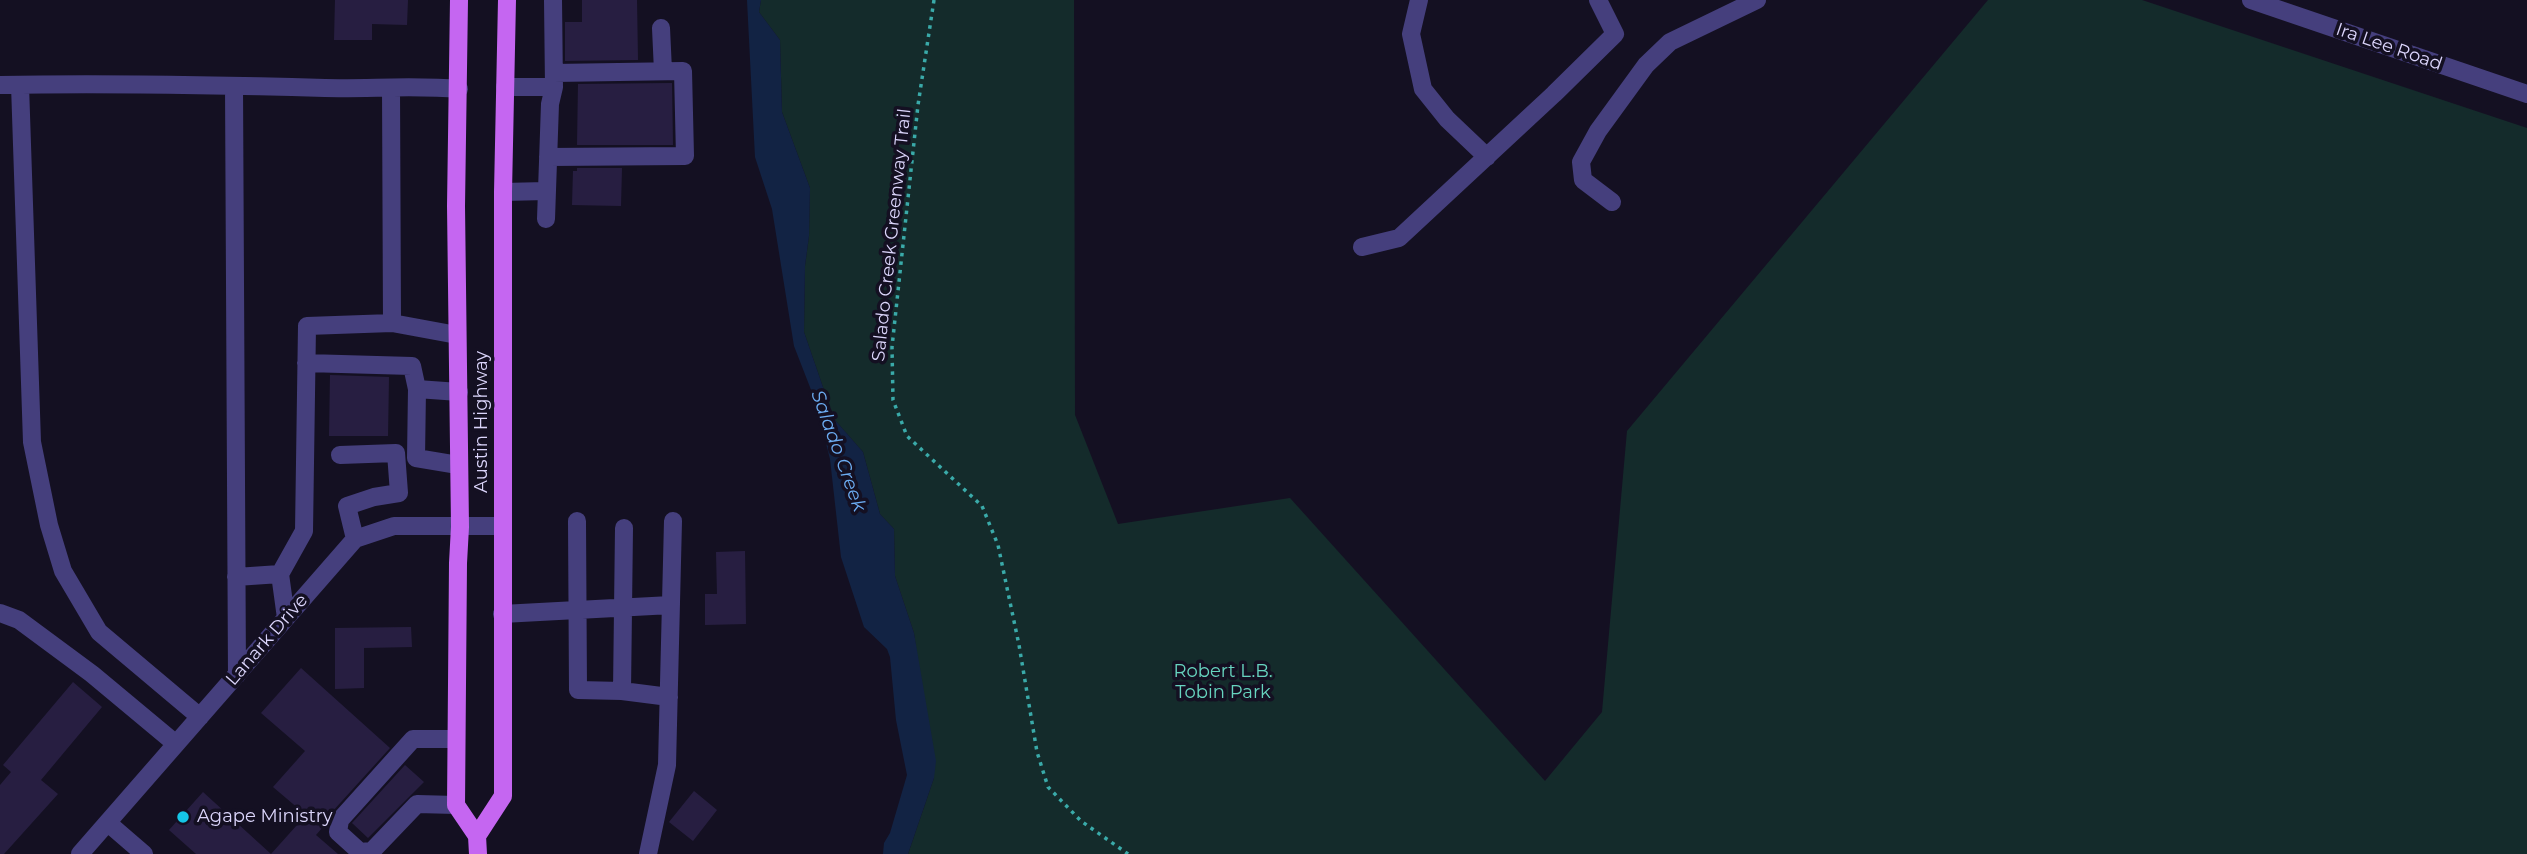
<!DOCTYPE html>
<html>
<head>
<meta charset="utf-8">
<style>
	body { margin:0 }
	canvas { display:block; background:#141022 }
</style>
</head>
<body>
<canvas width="2527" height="854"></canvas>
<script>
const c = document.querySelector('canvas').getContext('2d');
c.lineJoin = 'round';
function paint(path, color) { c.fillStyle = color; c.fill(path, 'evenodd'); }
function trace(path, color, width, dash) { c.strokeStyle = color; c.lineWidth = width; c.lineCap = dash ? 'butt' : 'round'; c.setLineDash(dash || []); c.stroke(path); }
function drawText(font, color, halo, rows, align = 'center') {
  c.font = font + ' Montserrat,sans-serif'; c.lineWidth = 7; c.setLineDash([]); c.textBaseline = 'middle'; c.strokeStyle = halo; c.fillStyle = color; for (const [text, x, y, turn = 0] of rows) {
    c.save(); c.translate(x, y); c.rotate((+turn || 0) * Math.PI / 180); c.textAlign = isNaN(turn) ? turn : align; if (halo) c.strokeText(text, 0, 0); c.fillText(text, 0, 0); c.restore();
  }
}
paint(new Path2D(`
	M761 0H1074L1075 415 1118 524 1290 498 1545 781 1602 712 1627 431 1988 0H2142L2527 128V854H908L934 778 914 633 895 576 894 529 880 514 863 452 834 419 804 332 805 266 809 236 810 188 782 112 780 40 759 12Z`), '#142b2b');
paint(new Path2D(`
	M747 0H761L759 12 780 40 782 112 810 188 809 236 805 266 804 332 834 419 863 452 880 514 894 529 895 576 914 633 936 761 934 778 908 854H883L884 843 890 833 907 775 896 720 890 657 887 649 864 627 841 557 830 459 815 400 794 346 772 209 755 157Z`), '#122344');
paint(new Path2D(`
	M335 0H408L407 25 372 24V40H334Z
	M582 0H637L638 60 565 61V22H582Z
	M672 83 673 145H577L578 84Z
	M577 168H622L621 206 572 205 573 171H577Z
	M330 375 389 377 388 436H329Z
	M745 551 746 624 705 625V594H717L716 552Z
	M411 627 412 647 364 648V688L335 689V628Z
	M301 668 390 748 332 812 328 821 316 835 338 854H271L306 815 273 787 305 751 261 713Z
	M73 682 102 707 41 780 58 794 4 854H0V785L11 772 3 765Z
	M405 765 424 782 368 838 352 823Z
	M694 791 717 810 693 841 669 822Z
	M203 792 271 854H196L169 830Z`), '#271e41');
trace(new Path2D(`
	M934 0 918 105 892 347 893 400 907 436 982 506 998 545 1019 645 1037 752 1048 787 1081 821 1128 854`), '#3aaaa9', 3.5, [3.5, 5]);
trace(new Path2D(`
	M1419 0 1411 34 1423 89 1447 119 1487 157
	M2251 0 2527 94
	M661 28 663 71
	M0 85C109 83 217 85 325 88 370 89 415 85 459 89
	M20 85 32 442 49 525 63 571 99 632 200 717
	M234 86 237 675
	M505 87H554
	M391 88 392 323
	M548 157 685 156 683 71 554 73
	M503 192 546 191
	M1612 202 1583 180 1581 162 1598 131 1646 65 1670 42 1757 0
	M546 219 550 104 554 87 553 0
	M1362 247 1399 238 1554 94 1615 34 1598 0
	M306 363 412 366 417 389 416 458 458 465
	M417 389 459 392
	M340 455 396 453 399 493 374 497 347 506 355 539
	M577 521 578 690 622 691 669 697
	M236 577 280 574
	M0 613 19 620 92 674 176 744
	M502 614 671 605
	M286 618 280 574 304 531 307 326 392 323 457 335
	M622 691 624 528
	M456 739H413L340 820 338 832 360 852 372 851 417 804 456 805
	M108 823 144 854
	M80 854 355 539 394 526H503
	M648 854 667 765 673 521`), '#453f7d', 18);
trace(new Path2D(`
	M459 0 456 206 460 527 458 563 456 805 477 836 478 854
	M477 836 503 796V192L507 0`), '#c566f1', 18);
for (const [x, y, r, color] of [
	[183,817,7,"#15c6e7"]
]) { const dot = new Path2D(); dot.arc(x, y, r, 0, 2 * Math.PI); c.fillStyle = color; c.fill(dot); trace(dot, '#141022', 2.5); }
drawText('18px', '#dbd5fb', '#141022', [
	["Ira Lee Road",2389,47,19],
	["Salado Creek Greenway Trail",892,235,-84],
	["Austin Highway",482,422,-90],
	["Lanark Drive",267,640,-49]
]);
drawText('18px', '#67d4bf', '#141022', [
	["Robert L.B.",1223,672],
	["Tobin Park",1223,693]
]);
drawText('18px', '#dbd5fb', '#141022', [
	["Agape Ministry",197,817]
], 'left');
drawText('italic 19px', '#6cacf2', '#141022', [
	["Salado Creek",838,451,70]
]);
</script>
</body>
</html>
